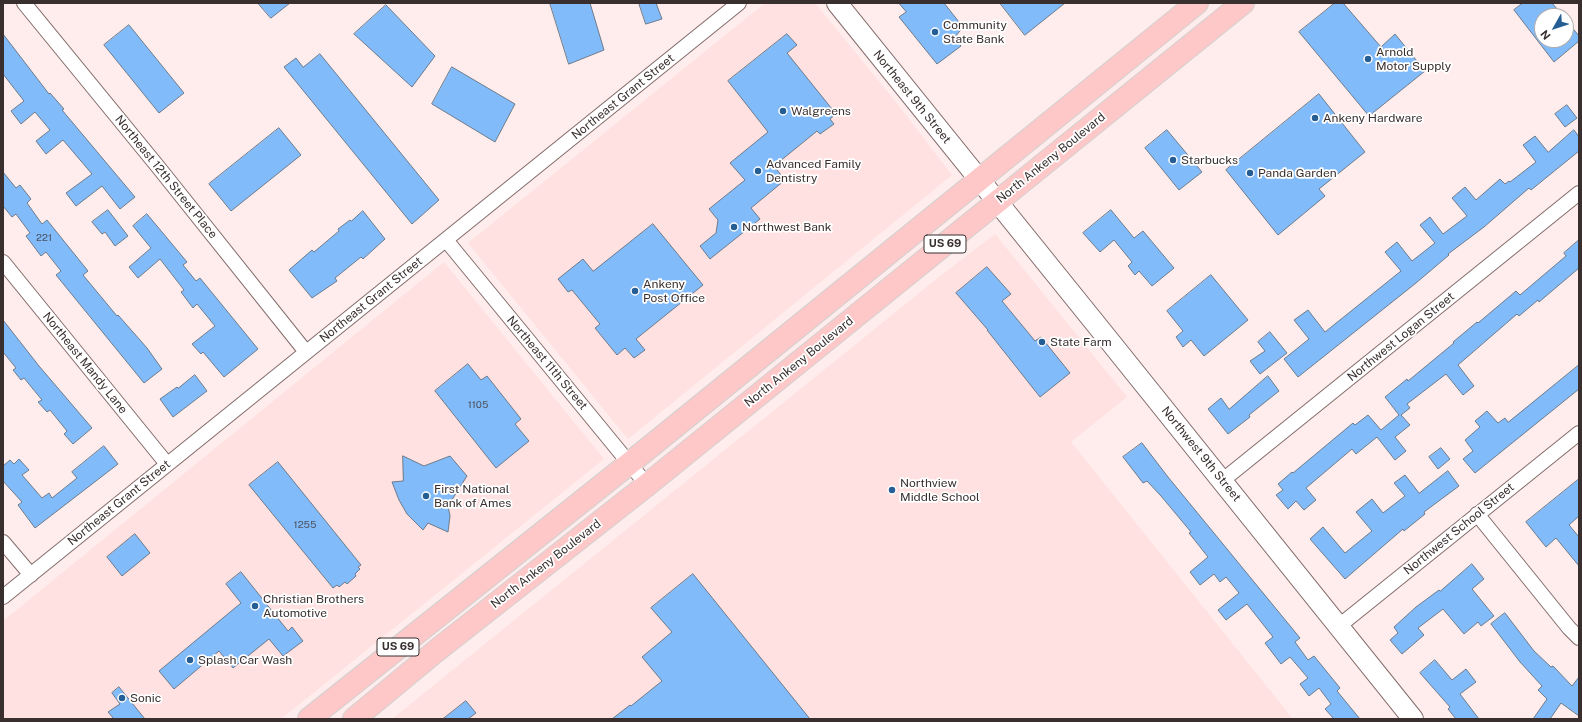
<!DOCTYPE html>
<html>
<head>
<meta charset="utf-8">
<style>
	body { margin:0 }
	#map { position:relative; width:1582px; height:722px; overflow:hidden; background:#feedec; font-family:"Public Sans",sans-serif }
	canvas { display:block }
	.frame { position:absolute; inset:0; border:4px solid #392f2f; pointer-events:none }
	.north { position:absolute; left:1534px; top:8px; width:40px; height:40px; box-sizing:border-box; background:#fff; border:1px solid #b0acac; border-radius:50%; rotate:231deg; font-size:11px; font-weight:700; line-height:16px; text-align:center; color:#392f2f }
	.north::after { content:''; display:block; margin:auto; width:14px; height:18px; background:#255d95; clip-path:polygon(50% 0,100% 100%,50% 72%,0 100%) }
</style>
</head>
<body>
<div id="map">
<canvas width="1582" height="722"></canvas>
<div class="frame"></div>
<div class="north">N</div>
</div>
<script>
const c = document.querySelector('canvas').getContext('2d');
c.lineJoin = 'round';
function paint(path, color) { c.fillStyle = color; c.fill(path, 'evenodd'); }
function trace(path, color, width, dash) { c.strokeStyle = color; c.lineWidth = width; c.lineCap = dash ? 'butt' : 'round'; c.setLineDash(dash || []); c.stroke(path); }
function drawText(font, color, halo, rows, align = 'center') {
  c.font = font + ' "Public Sans",sans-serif'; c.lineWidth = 3.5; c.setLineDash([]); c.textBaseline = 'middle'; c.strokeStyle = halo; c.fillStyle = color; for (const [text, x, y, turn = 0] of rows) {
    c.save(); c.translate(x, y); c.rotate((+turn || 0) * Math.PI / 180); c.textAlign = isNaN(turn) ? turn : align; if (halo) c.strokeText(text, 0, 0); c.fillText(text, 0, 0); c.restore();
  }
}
paint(new Path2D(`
	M765 3H815L895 101 952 175 628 439 468 243Z
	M995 234 1127 397 1071 442 1293 719H392L939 277Z
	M444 262 604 459 281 719H3V621Z`), '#fee1e0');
const building = new Path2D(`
	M258 3H290L271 18Z
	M550 3H590L604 50 569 64Z
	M639 3H656L662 19 646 24Z
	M899 3H944L963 27 955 37 961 46 937 64 899 17 906 12Z
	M1000 3H1065L1025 35Z
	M1335 3H1343L1381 47 1395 34 1425 71 1369 116 1299 32Z
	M1523 3H1552L1563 16H1542V40H1566V20L1579 36V41L1554 62 1514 10Z
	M386 5 435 56 412 87 354 34Z
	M129 25 184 93 159 113 104 45Z
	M3 34 49 94 50 93 64 109 62 110 135 197 120 209 102 186 76 206 66 193 92 174 63 140 46 154 36 141 50 130 35 112 21 124 11 111 24 101 3 74Z
	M787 34 797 45 787 53 836 114 830 119 834 124 820 134 817 131 774 166 785 180 751 208 760 219 710 259 700 246 716 233 718 220 709 209 745 180 730 163 768 132 728 81Z
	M320 54 439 200 412 224 284 67 296 58 303 67Z
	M452 67 515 104 495 142 432 104Z
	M1319 94 1365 152 1319 189 1325 196 1278 235 1226 170Z
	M1567 105 1577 118 1565 127 1555 114Z
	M279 128 301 155 231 211 209 184Z
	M1167 130 1202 172 1179 190 1145 148Z
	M1574 130 1579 137V151L1531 190 1529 188 1484 227 1448 254 1449 255 1416 283 1298 377 1284 359 1309 339 1294 320 1308 310 1325 332 1401 271 1385 252 1397 242 1412 261 1435 243 1420 225 1430 217 1443 234 1467 216 1452 198 1465 187 1476 200 1500 179 1505 184 1509 181 1510 182 1536 162 1523 145 1535 136 1548 152Z
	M3 172 16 188 20 185 31 199 27 203 42 224 47 220 88 271 83 275 117 316 118 315 147 348 162 369 144 383 56 275 61 271 46 252 41 256 26 236 30 233 16 214 12 217 3 206Z
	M108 210 128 236 115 246 105 232 102 234 92 222Z
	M1111 210 1134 238 1143 231 1174 268 1152 286 1139 271 1135 275 1128 266 1132 262 1114 240 1100 252 1083 233Z
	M363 211 385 239 363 259 361 257 335 278 337 281 312 298 289 270 312 250 314 252 339 231 338 229 350 220 351 221Z
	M147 214 187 262 183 265 196 281 200 278 258 349 224 377 203 352 201 354 192 344 215 326 197 304 193 308 181 292 184 290 160 259 138 278 129 267 151 248 133 226Z
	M653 224 703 285 636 339 645 350 634 358 625 348 617 355 595 328 600 324 572 290 568 292 558 279 583 259 593 271Z
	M1579 240V268L1539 302 1538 300 1519 316 1517 314 1458 365 1474 386 1463 395 1446 374 1407 404 1410 408 1401 415 1410 425 1395 437 1406 451 1395 460 1377 437 1356 454 1352 449 1306 488 1316 500 1304 510 1296 501 1288 509 1276 495 1283 490 1278 484 1292 472 1293 473 1353 423 1355 425 1368 415 1381 430 1399 415 1385 397 1407 379 1408 381 1454 343 1453 342 1477 322 1478 323 1516 291 1520 295 1566 256 1564 253Z
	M987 267 1011 294 1002 301 1035 341 1041 337 1070 373 1040 397 987 330H988L956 293Z
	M1211 275 1248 320 1204 356 1191 340 1183 347 1176 337 1183 331 1167 311Z
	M3 320 39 366 92 428 73 444 64 434 67 431 50 410 47 412 38 402 42 400 24 378 21 380 13 370 16 368 3 352Z
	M1270 332 1287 353 1260 374 1250 361 1265 351 1258 342Z
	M468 364 481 380 487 376 521 419 515 424 529 441 496 468 435 391Z
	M1579 365V389L1475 473 1463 459 1473 451 1465 440 1480 427 1475 421 1487 411 1498 423 1505 418 1508 422Z
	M195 375 207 391 173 417 160 399 177 387 178 388Z
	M1268 376 1279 391 1249 415 1250 417 1228 434 1208 409 1221 398 1229 409Z
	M1142 443 1168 477 1300 638 1295 642 1308 660 1314 656 1340 688 1337 691 1360 719H1334L1325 709 1331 704 1319 688 1309 696 1300 684 1308 678 1290 657 1281 664 1265 643 1273 637 1247 604 1226 620 1218 610 1239 593 1226 577 1220 582 1214 574 1200 585 1190 572 1208 557 1189 533 1191 532 1161 496 1147 481 1143 483 1123 457Z
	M104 446 118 464 35 528 18 505 22 502 3 481V466L10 460 14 464 19 459 29 470 22 475 42 498 49 493 52 498 77 478 72 472Z
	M1441 448 1450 459 1438 469 1429 457Z
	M403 456 424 466 450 456 467 476 448 506 450 516 448 532 428 523 423 530 407 514 399 500 392 482 403 481Z
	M278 462 361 565 358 567 360 569 355 574 356 576 347 584 345 582 339 587 337 585 333 588 249 485Z
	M1448 471 1459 486 1424 512 1425 514 1404 531 1403 529 1345 579 1310 539 1323 527 1345 553 1372 531 1356 512 1372 499 1383 513 1405 496 1394 483 1405 475 1419 493Z
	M1579 479V516L1569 525 1579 537V566L1556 538 1546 547 1526 522Z
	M135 534 150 553 122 576 107 557Z
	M1472 564 1484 579 1472 589 1494 616 1481 626 1478 622 1464 634 1443 609 1418 628 1424 635 1402 654 1390 640 1398 633 1394 627 1416 607 1439 590 1440 591Z
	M241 572 288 631 292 627 303 641 283 656 269 639 233 668 219 651 174 689 159 671 241 603 226 584Z
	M693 574 810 719H612L630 705 631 706 662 681 642 657 672 632 651 608Z
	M1505 613 1534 651 1551 667 1553 666 1572 686 1579 677V716L1561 703 1550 719H1533L1547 699 1538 690 1542 686 1520 662 1491 624Z
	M1435 660 1452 680 1466 669 1476 682 1460 694 1479 719H1456L1448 709 1450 707 1420 673Z
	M119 687 145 719H114L108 712 120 704 112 693Z
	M466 701 476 713 468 719H443Z`);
paint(building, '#81bbfa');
trace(building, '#6d7b8b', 1);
const street = new Path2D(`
	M24 3 159 168 306 352
	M446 240 647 485
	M3 262 167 464
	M1223 480 1579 193
	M1477 514 1569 628 1579 638
	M3 542 31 575
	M3 597 739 3
	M1339 626 1579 433`);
const secondary = new Path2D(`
	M837 3C1029 242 1222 479 1413 719`);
const primary = new Path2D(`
	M309 719 630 463 1197 3
	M354 719 436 651 647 485 1243 3`);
trace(street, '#836b6b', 16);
trace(secondary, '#836b6b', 22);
trace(primary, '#d3d1d1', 24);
trace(street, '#fff', 14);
trace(secondary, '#fff', 20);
trace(primary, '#fec8c8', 22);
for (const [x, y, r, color] of [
	[935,32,4,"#255d95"],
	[1368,59,4,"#255d95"],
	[783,111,4,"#255d95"],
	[1315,118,4,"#255d95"],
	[1173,160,4,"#255d95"],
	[758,171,4,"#255d95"],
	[1250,173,4,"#255d95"],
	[734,227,4,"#255d95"],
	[635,291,4,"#255d95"],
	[1042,342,4,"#255d95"],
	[892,490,4,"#255d95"],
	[426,496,4,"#255d95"],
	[255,606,4,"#255d95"],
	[190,660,4,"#255d95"],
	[122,698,4,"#255d95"]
]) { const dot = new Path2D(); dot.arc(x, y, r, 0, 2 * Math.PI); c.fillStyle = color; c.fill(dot); trace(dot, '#fff', 1.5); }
drawText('10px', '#4b5262', null, [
	["221",44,238],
	["1105",478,405],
	["1255",305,525]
]);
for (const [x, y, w] of [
	[945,244,42],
	[398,647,42]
]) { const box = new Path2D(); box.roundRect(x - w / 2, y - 9, w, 18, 3); c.fillStyle = '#fff'; c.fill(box); trace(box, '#392f2f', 1); }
drawText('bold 11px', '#392f2f', null, [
	["US 69",945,244],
	["US 69",398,647]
]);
drawText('12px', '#392f2f', '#fff', [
	["Community",943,25],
	["State Bank",943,39],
	["Arnold",1376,52],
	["Motor Supply",1376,66],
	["Walgreens",791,111],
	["Ankeny Hardware",1323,118],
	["Starbucks",1181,160],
	["Advanced Family",766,164],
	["Dentistry",766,178],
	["Panda Garden",1258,173],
	["Northwest Bank",742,227],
	["Ankeny",643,284],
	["Post Office",643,298],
	["State Farm",1050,342],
	["Northview",900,483],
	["Middle School",900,497],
	["First National",434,489],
	["Bank of Ames",434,503],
	["Christian Brothers",263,599],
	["Automotive",263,613],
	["Splash Car Wash",198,660],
	["Sonic",130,698]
], 'left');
drawText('12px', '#392f2f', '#fff', [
	["Northeast Grant Street",623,97,-39],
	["Northeast 9th Street",912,97,51],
	["North Ankeny Boulevard",1051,158,-39],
	["Northeast 12th Street Place",166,177,51],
	["Northeast Grant Street",371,300,-39],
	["Northwest Logan Street",1401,337,-39],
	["North Ankeny Boulevard",799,362,-39],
	["Northeast Mandy Lane",85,363,51],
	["Northeast 11th Street",547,363,50],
	["Northwest 9th Street",1201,454,51],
	["Northeast Grant Street",119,503,-39],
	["Northwest School Street",1459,529,-39],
	["North Ankeny Boulevard",546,564,-38]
]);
</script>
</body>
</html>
